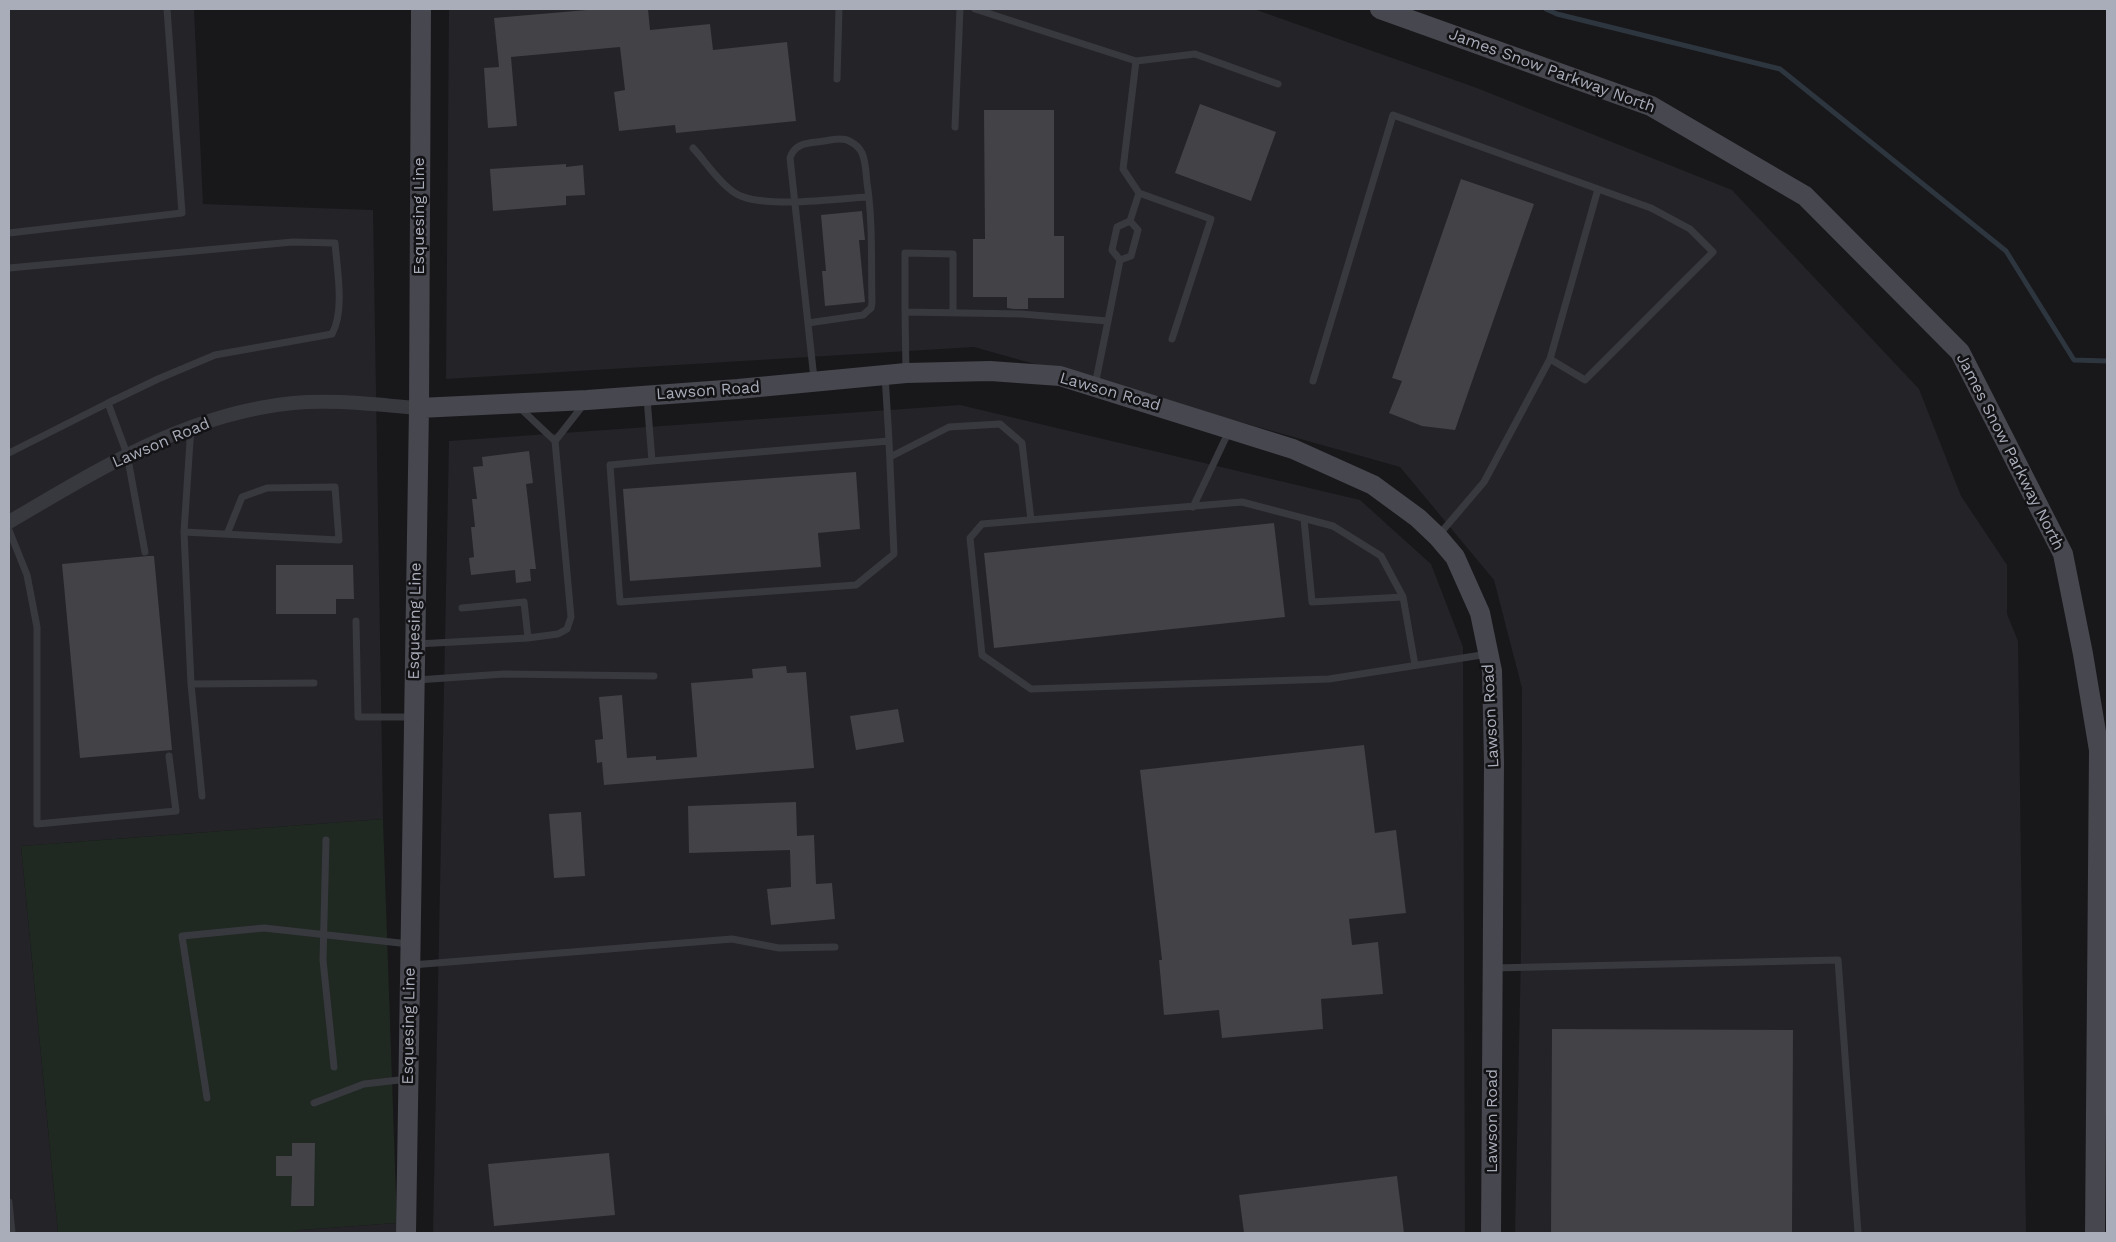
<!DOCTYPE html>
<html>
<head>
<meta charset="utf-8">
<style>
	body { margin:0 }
	#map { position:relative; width:2116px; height:1242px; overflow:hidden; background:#18171a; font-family:"Work Sans",sans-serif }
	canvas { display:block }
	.frame { position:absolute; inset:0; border:10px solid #a9adba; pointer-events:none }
</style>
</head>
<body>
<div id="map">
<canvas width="2116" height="1242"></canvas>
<div class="frame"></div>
</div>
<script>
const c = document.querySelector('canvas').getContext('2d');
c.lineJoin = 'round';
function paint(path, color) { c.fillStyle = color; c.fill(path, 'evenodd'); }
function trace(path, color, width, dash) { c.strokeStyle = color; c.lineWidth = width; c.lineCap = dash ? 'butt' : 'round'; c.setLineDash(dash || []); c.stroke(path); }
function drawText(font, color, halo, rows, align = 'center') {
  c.font = font + ' "Work Sans",sans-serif'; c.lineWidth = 5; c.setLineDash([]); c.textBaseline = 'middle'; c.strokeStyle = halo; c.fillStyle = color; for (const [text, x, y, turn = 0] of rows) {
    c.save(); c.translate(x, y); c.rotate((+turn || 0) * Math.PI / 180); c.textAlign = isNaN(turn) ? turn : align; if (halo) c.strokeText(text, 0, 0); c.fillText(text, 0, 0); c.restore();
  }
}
paint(new Path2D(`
	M9 9H194L203 204 373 210 383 819 21 846 58 1233H9Z
	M449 9H1254L1477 88 1732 190 1919 389 1961 496 2007 565V614L2018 641 2026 1233H1515L1521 952 1522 688 1494 580 1400 467 974 347 446 379Z
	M960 405 1360 500 1431 564 1463 647 1465 1233H433L449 441Z
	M397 1223 396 1233H274L301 1230Z`), '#242327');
paint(new Path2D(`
	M383 819 397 1223 301 1230 288 1233H58L21 846Z`), '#1f2821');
trace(new Path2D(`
	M1546 9 1557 14 1780 69 2006 251 2074 360 2107 361`), '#2d353e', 5);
paint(new Path2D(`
	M598 9H648L650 30 710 24 713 50 787 42 796 121 676 133 675 125 619 131 614 92 625 90 620 47 511 57 517 126 488 128 484 68 499 67 494 18Z
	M1200 104 1276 132 1251 201 1175 173Z
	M984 110H1054V236H1064V298H1028V309H1014L1007 308V297H973V239H985Z
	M566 164V167L583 165 585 195 566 196V205L493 211 490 169Z
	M1461 179 1534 204 1455 430 1422 426 1389 413 1402 381 1392 378Z
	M862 211 865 240H859L865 302 825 306 822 271H826L821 215Z
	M529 451 533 483 526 484 536 569H530L531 581 516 583 515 570 471 575 469 558 474 557 471 527H475L472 499H477L473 467 483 466 482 457Z
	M856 472 860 529 818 533 821 567 630 581 623 489Z
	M1274 523 1285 617 994 648 984 553Z
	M148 556H154L172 750 80 758 62 564Z
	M276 565H353L354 599H336V614H276Z
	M786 666 787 673 806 672 814 768 604 785 602 762 597 763 595 740 603 739 599 697 622 695 627 758 656 756V760L697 757 691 683 753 678 752 669Z
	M898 709 904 742 856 750 850 716Z
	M1364 745 1375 833 1396 830 1406 913 1349 919 1352 945 1378 942 1383 994 1321 999 1323 1029 1222 1038 1219 1010 1164 1015 1159 960H1162L1140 770Z
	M796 802 797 836 814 835 816 884 832 883 835 919 771 925 767 889 791 887 790 850 689 853 688 806Z
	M581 812 585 876 554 878 549 814Z
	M1552 1029 1793 1030 1792 1233H1551Z
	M292 1143H315L314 1206H291L292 1176H276V1156H292Z
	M609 1153 615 1215 494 1226 488 1164Z
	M1397 1176 1404 1233H1244L1239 1195Z`), '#424247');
trace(new Path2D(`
	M975 9 1136 61 1123 169 1139 193
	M1136 61 1195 54 1278 84
	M837 79 839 9
	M955 127 960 9
	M693 148C706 162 719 183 735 193 761 210 837 198 869 197
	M1130 221 1139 193 1211 219 1172 339
	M9 233 182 213 167 9
	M9 268 293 242 335 243C337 269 345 311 332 334L215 355 158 379 108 403
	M905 312V253L953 254V312
	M1108 321 1120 260 1112 250 1117 227 1130 221 1138 230 1131 256 1120 260
	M808 323 863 315 871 308 872 303C871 263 873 222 867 183 866 174 866 162 862 153 860 149 855 144 851 142 842 136 828 141 817 142 805 143 794 145 790 158L814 379
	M1550 359 1585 380 1713 252 1690 229 1651 208 1598 189
	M906 373 905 312 1021 314 1108 321 1095 385
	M1313 381 1393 115 1598 189 1550 359 1484 482 1438 536
	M647 398 652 461 889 441 885 375
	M520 408 555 441 584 404
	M191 426 184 532 191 684 202 796
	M9 453 108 403 127 454 145 552
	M890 457 949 427 1000 424 1022 443 1031 520
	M652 461 610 465 620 602 856 585 894 554 889 441
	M1193 507 1229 431
	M1304 519 1312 602 1403 597
	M9 530 27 575 37 627V824L176 811 169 756
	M184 532 339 540 335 487 267 488 242 497 227 534
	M462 608 524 602 528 638
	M356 621 358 717H413
	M417 644 528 638 558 634 567 629 571 617 555 441
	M1415 665 1403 597 1381 556 1333 526 1242 502 982 524 970 538 982 655 1031 689 1329 679 1488 654
	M417 680 504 674 654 676
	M191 684 314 683
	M326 840 323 960 334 1067
	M412 965 732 939 779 948 835 947
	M1493 968 1838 960 1858 1233
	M207 1098 182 936 264 928 409 944
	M314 1103 364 1084 408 1079
	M9 1202 12 1233`), '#38393f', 7);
trace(new Path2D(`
	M9 522C100 469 185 414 293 403 335 399 377 405 419 408`), '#38393f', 14);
trace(new Path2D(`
	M1380 9 1651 106 1805 196 1960 352 2063 554 2083 654 2099 750 2095 1233
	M419 408 587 400 738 389 906 373 990 371 1060 376 1293 449 1373 485 1418 518 1438 537 1455 557 1480 613 1492 671 1494 762 1491 1233
	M406 1233 419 408 421 9`), '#46474f', 20);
drawText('16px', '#a9adba', '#131215', [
	["James Snow Parkway North",1552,71,20],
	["Esquesing Line",419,216,-90],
	["Lawson Road",708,391,-4],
	["Lawson Road",1110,392,16],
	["Lawson Road",161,443,-23],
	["James Snow Parkway North",2010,452,63],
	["Esquesing Line",415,621,-89],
	["Lawson Road",1491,716,-93],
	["Esquesing Line",409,1026,-89],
	["Lawson Road",1492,1121,-90]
]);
</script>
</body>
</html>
